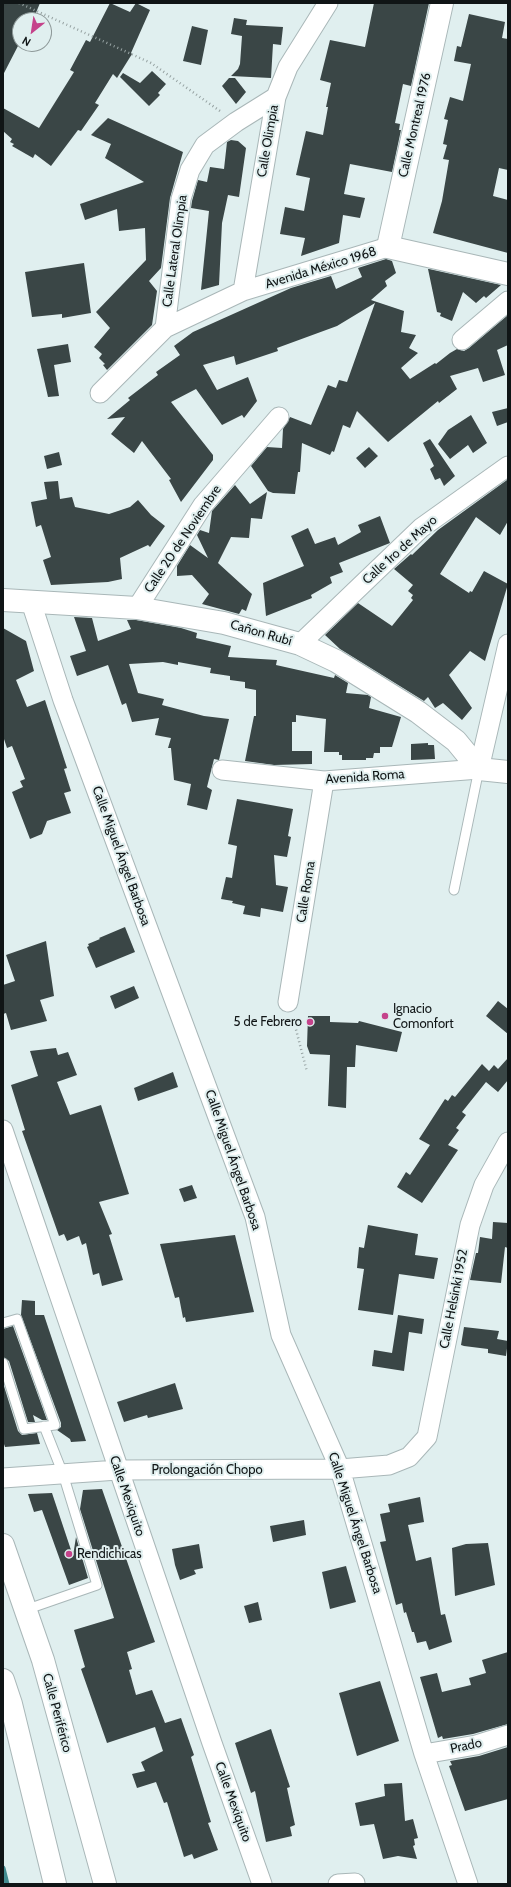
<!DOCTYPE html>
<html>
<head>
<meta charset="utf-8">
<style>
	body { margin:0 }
	#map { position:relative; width:511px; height:1887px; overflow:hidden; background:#e0efef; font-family:Cabin,sans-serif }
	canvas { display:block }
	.frame { position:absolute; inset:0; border:4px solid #101516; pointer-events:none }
	.north { position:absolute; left:12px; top:12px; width:40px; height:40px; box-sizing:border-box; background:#e0efef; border:1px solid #8d9898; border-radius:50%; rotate:210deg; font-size:11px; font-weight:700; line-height:16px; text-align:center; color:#101516 }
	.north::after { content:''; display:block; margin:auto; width:14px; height:18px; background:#c5438b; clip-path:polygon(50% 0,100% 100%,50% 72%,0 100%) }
</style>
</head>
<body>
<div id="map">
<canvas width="511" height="1887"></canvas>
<div class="frame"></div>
<div class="north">N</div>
</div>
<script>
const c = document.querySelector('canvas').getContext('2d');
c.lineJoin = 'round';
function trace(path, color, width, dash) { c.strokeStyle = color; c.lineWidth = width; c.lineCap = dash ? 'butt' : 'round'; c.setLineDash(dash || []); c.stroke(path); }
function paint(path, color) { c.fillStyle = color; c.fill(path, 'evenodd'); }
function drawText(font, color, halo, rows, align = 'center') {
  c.font = font + ' Cabin,sans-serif'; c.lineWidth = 4; c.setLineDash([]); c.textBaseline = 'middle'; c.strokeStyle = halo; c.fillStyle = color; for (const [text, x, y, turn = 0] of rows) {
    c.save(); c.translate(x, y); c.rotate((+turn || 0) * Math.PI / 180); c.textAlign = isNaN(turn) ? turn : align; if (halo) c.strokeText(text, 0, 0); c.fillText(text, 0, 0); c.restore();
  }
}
trace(new Path2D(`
	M3 1868 7 1884`), '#428c90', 5);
paint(new Path2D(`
	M3 3H40L33 20H20V44H24L23 45 19 44 3 75Z
	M110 3 130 12 136 3 150 10 131 53 132 54 117 78 113 74 95 103 99 105 81 131 78 130 51 166 35 154 33 158 12 146 14 144 10 142 12 139 3 131V108L39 128 74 72 70 70 86 40 90 42Z
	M374 3H429L411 86 403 84 395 123 400 124 399 130H401L392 172 350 164 344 194 365 198 360 218 343 215 339 243 301 256 305 238 280 234 285 207 304 211 310 178 296 175 306 131 323 135 328 107H326L331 83 320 80 330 40 365 47Z
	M469 14 505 22 502 38 508 39V170L499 168 493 196 508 200V253L433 233 442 201 449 160 443 159 447 145 443 144 448 120 444 119 450 97 463 101 471 64 454 61 457 46 461 47Z
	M234 18 247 20 246 25 283 27 281 45 273 44 271 78 231 76 238 69 240 64 242 36 231 34Z
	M192 26 208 30 201 65 183 61Z
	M152 71 166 84 158 93 160 95 149 106 120 77 123 73 140 83Z
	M229 78H235L246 92 236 104 222 86Z
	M108 118 183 152 170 198 161 268 149 281 157 291 152 325 107 370 103 365 105 364 99 358 102 354 94 347 110 328 96 312 146 260 145 228 119 231 117 209 85 220 80 204 144 182 105 158 111 144 91 135Z
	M231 140 238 141 246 148 239 197 228 195 222 223 219 285 201 290 209 211 191 208 192 201 198 180 207 182 210 167 224 169 227 142Z
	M386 259 392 261 396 273 385 281 387 286 371 300 404 311 401 332 416 335 409 348 418 353 401 368 410 379 435 363 436 364 450 353 457 349 464 351 469 348 508 315V345L497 350 505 375 483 382 478 368 450 376 457 389 439 403 438 401 388 442 357 411 350 428 343 425 334 452 332 451 330 455 302 443 300 472H298L295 494 273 493 268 491 251 466 267 447 282 448 283 429 290 417 311 425 328 385 336 388 339 380 347 382 375 303 337 326 277 348 278 351 236 365 234 356 203 365 217 390 248 377 257 401 244 418 242 415 222 425 196 389 171 402 213 455V460L181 502 169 480 171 479 142 441 134 453 111 434 125 417 107 419 130 400 128 398 158 375 156 372 180 355 174 346 193 332 291 288 331 276 336 289 362 277 358 268Z
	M84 263 91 313 62 318V314L32 317 25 272Z
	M428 269H429L501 285 486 298 484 296 476 303 463 292 452 321 440 316 441 313 437 312Z
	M68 344 71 362 54 365 59 396 48 397 37 349Z
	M508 408V422L497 426 492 412Z
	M471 415 487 443 473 453 468 445 450 459 438 444 448 430Z
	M430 439 455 476 444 486 440 478 435 480 430 469 434 466 423 443Z
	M369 447 378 456 365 468 356 458Z
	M59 452 62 465 47 469 44 456Z
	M507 480 508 521 500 535 476 517 440 574 469 593 470 591 472 592 484 571 508 584 485 661 470 651 449 675 472 708 462 720 443 703 435 708 428 697 424 701 340 649 325 635 358 603 392 626 413 600 411 598 413 595 408 591 413 585 394 569 411 554 412 555 438 530Z
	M58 481 60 499 72 497 75 507 109 514 130 507 138 500 151 515 165 526 150 547 148 545 120 558 122 579 108 582 51 585 43 560 51 557 41 525 36 527 31 502 47 499 44 482Z
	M235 485 250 504 267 492 262 519 251 518 249 538 231 537 218 563 252 594 246 611 242 609 239 614 202 604 209 594 192 575 177 576V566L190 545 208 558 197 535 200 530 209 533 212 511Z
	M380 516 390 543 339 563 343 572 330 577 332 583 311 595 312 598 266 616 263 583 304 566 291 536 308 528 315 544 335 537 338 545 361 532 358 525Z
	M74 617 92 618 98 641 131 629 127 620H136L181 628 197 633 196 638 231 646 228 657 277 660 276 665 334 678 335 675 348 683 346 693 368 695 371 697 369 708 401 717 392 747H380V753H374L373 758H366V760H342V755H339V752H324L326 719 296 715V722H292V751H312V764L274 765 245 761 254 716H256V690L245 688V682L230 680V676L210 673 211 668 178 662V665L163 662 129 664 138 693 164 699 162 705 204 716 229 719 219 760 214 759 207 787 212 790 207 810 187 805 191 784 174 780 171 748H168L171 738 155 735 159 718 132 722 126 703 122 705 108 665 77 676 70 656 86 651Z
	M3 628 26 641 34 671 16 680 27 707 45 700 67 768 64 769 71 791 64 793 71 813 47 821 42 834 30 839 12 792 23 787 20 781 25 779 12 746 7 748 3 736Z
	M428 743V745H434L435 759 411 760V744Z
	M237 799 293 809 288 836 291 837 287 857 274 855 276 885 288 887 283 912 261 908 260 917 243 914 245 906 232 903 233 901 221 899 226 877 232 878 237 846 228 844Z
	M125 927 135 952 96 968 87 947 89 946 88 944 100 939 99 938Z
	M46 941 54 996 40 1000 47 1021 11 1030 6 1013 3 1014V985L15 981 6 955Z
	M134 986 139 998 115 1009 110 996Z
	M498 1001 508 1009V1034L486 1016Z
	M308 1016H330V1022L358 1023 359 1021 402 1032 397 1052 356 1045 355 1067H347L346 1108 328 1106 330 1055 310 1054 307 1046Z
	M56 1048 58 1055 68 1052 77 1075 57 1082 70 1115 101 1105 129 1194 99 1202 112 1234 109 1235 123 1280 102 1286 99 1273 93 1275 86 1243 82 1245 79 1236 67 1241 64 1234 59 1236 22 1131 25 1130 11 1085 38 1076 30 1051Z
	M508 1058V1080L498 1092 486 1082 462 1112 466 1115 456 1128 459 1130 448 1145 458 1150 422 1203 397 1187 406 1172 410 1175 430 1145 419 1139 445 1099 448 1101 452 1095 455 1097 482 1064 489 1071 494 1065 498 1069Z
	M173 1072 178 1087 138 1101 134 1088Z
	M192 1185 197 1198 184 1202 179 1189Z
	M493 1222 508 1223V1248L505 1247 501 1283 470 1280 476 1253H478L480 1237 492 1239Z
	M368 1225 418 1234 415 1255 438 1258 434 1279 399 1274 393 1315 358 1310 364 1269 357 1268 359 1247 364 1248Z
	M235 1235 254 1312 186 1322 185 1317 183 1318 179 1297 175 1298 160 1244Z
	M22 1300 35 1301V1315H44L86 1441 71 1442 70 1439 57 1430 61 1427V1423L21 1315Z
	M398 1315 424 1319 422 1334 409 1332 404 1371 372 1366 374 1350 392 1353Z
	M13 1326 47 1420H42L33 1415 35 1422H28L9 1361 3 1357V1329Z
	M464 1327 499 1331 497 1339 508 1341 506 1356 488 1353V1349L464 1346 461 1345Z
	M3 1383 18 1431 22 1435 37 1433 40 1444 5 1447 3 1441Z
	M175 1383 183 1409 148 1418 147 1415 124 1422 117 1402Z
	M102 1489 155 1642 127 1652 132 1669 129 1670 136 1695 152 1690 165 1723 181 1718 194 1755 191 1757 211 1822 208 1823 218 1850 194 1859 192 1854 184 1857 167 1802 164 1803 156 1782 137 1788 132 1774 145 1771 141 1762 163 1751 155 1727 107 1743 81 1669 85 1667 74 1630 114 1618 80 1509 83 1490Z
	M52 1493 73 1556 76 1537 88 1578 69 1585 42 1510 34 1512 28 1494Z
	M420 1497 424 1522 408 1525 416 1561 431 1557 441 1615 445 1614 452 1642 429 1650 426 1641 417 1643 414 1632H412L406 1612 404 1613 402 1603 396 1605 380 1542 386 1541 380 1514 390 1512 388 1504Z
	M304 1520 306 1535 273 1542 270 1526Z
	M488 1543 495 1585 455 1596 452 1548 466 1544Z
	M199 1544 203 1568 194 1570 196 1574 180 1580 175 1565 172 1549Z
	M346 1566 356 1602 330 1609 322 1572Z
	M258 1602 262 1620 249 1623 244 1606Z
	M508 1652V1724L473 1734 443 1739 442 1736 438 1738 420 1677 437 1673 442 1692 471 1685 469 1678 486 1673 482 1660Z
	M380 1681 399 1741 357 1756 339 1693Z
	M271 1729 290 1787 287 1788 295 1825 290 1827 292 1836 266 1842 255 1791 251 1793 235 1743Z
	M508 1747V1799L465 1811 449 1766 452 1765 450 1761 479 1756Z
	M402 1783 405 1821 413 1819 418 1838 414 1839 415 1845 413 1846 417 1859 398 1856 383 1859 374 1824 360 1826 355 1803 385 1796 384 1784Z`), '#3a4646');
const service = new Path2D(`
	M454 890 479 769
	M3 1323 17 1319 55 1425 24 1429 3 1363
	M25 1610 97 1585 63 1474 44 1426`);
const minor = new Path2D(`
	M243 291 276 97 288 67 328 3
	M165 328 181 199 190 170 205 145 236 122 276 97
	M462 340 508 301
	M100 393 165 328 243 291 388 247
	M31 602 63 700 255 1217 281 1335 340 1469 424 1754 468 1884
	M137 608 203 505 279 417
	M300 644 421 528 508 466
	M222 770 324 781 479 769 508 644
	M288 1002 324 781
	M3 1130 212 1743 262 1884
	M3 1478 118 1470 340 1469 389 1465 409 1457 427 1437 470 1225 484 1185 508 1142
	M424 1754 476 1745 508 1735
	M338 1884 355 1883`);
const tertiary = new Path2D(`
	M442 3 388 247 508 274
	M3 600 137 608 224 623 300 644 336 661 418 712 456 741 479 769 508 772`);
const trunk = new Path2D(`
	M3 1545 43 1660 105 1884
	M3 1680 11 1704 55 1884`);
trace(service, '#a9b7b8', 11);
trace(minor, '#a9b7b8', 21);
trace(tertiary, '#a9b7b8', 24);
trace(trunk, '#a9b7b8', 24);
trace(new Path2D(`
	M19 3 151 63 220 111
	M293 1018 307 1072`), '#97a3a3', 2.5, [1, 3]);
trace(service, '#fff', 9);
trace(minor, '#fff', 19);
trace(tertiary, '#fff', 22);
trace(trunk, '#fff', 22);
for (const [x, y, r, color] of [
	[385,1016,4,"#c5438b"],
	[310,1022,4,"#c5438b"],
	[69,1554,4,"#c5438b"]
]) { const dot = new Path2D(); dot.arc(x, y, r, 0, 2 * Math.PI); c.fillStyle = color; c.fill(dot); trace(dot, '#e0efef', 1.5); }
drawText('13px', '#101516', '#e0efef', [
	["Calle Montreal 1976",415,125,-77],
	["Calle Olimpia",268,141,-80],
	["Calle Lateral Olimpia",175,251,-82],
	["Avenida México 1968",321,268,-17],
	["Calle 20 de Noviembre",183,539,-56],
	["Calle 1ro de Mayo",400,550,-42],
	["Cañon Rubí",261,633,16],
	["Avenida Roma",365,777,-4],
	["Calle Miguel Ángel Barbosa",121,856,70],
	["Calle Roma",306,892,-81],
	["Calle Miguel Ángel Barbosa",233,1160,71],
	["Calle Helsinki 1952",454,1299,-79],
	["Prolongación Chopo",207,1470],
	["Calle Mexiquito",127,1496,71],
	["Calle Miguel Ángel Barbosa",355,1523,72],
	["Calle Periférico",57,1713,75],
	["Prado",466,1746,-12],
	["Calle Mexiquito",233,1802,70]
]);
drawText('13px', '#101516', '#e0efef', [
	["Ignacio",393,1009],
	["Comonfort",393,1024],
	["5 de Febrero",302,1022,"right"],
	["Rendichicas",77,1554]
], 'left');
</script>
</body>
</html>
